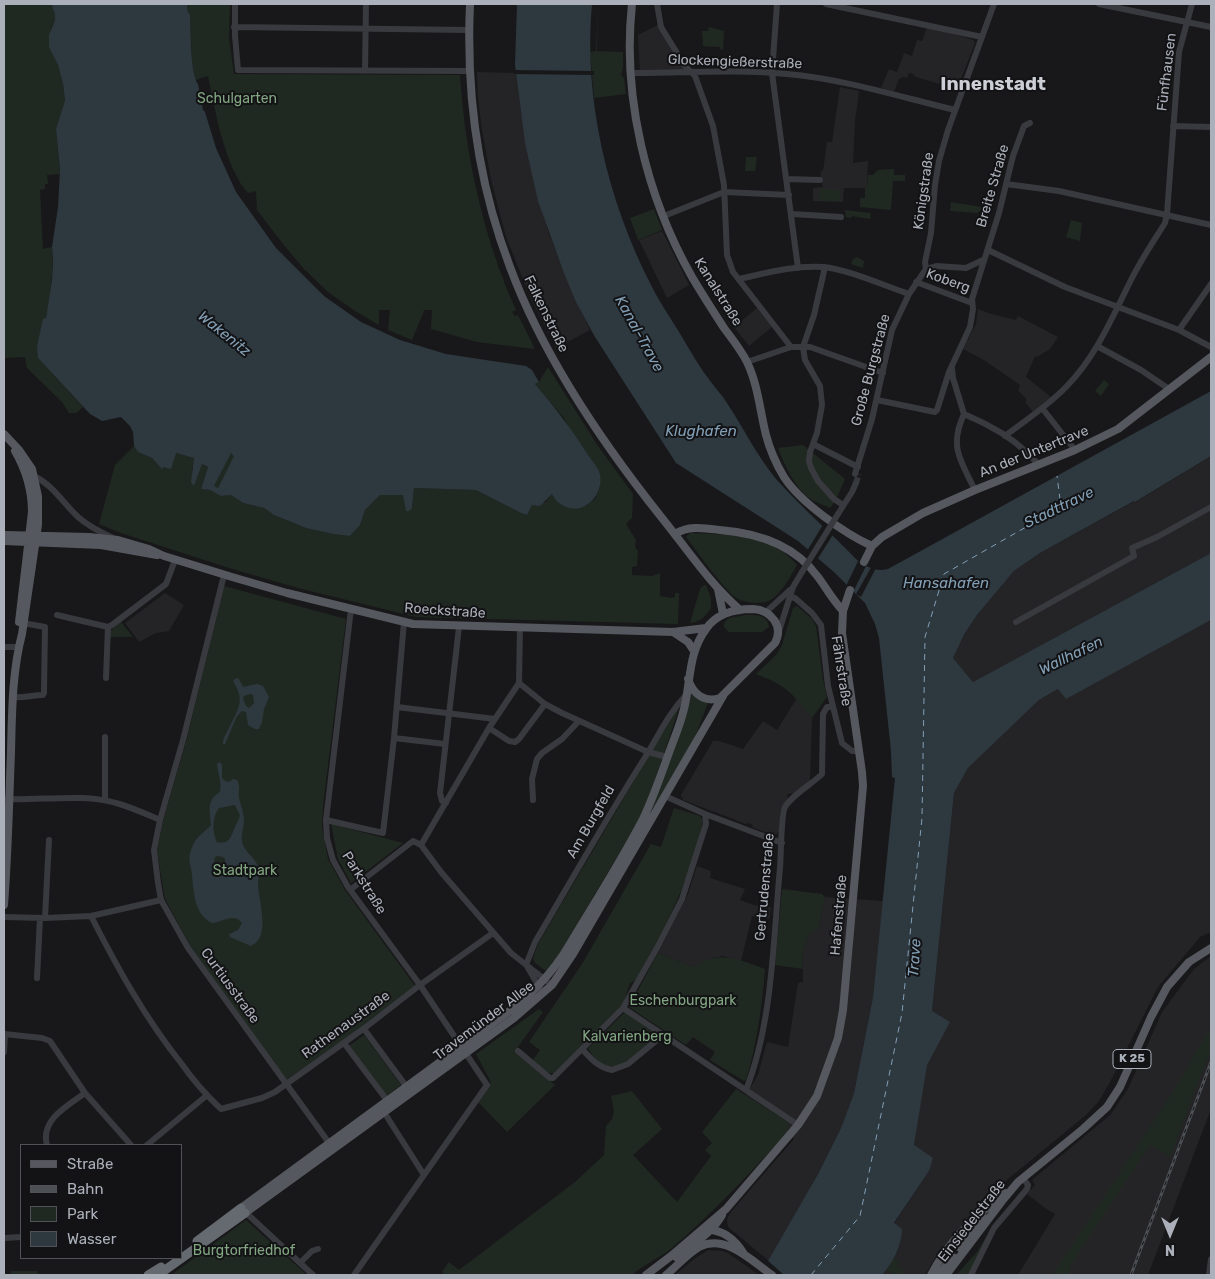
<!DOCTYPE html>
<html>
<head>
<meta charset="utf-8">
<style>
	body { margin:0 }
	#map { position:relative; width:1215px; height:1279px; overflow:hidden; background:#18181a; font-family:Rubik,sans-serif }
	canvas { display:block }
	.frame { position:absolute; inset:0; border:5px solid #abb0ba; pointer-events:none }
	.legend { position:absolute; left:20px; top:1144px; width:162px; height:115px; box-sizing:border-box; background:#131315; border:1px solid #505257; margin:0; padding:6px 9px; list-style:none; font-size:15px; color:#abb0ba }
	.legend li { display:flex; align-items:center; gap:10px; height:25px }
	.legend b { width:25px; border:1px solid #505257 }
	.north { position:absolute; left:1145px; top:1209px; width:50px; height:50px; -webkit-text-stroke:4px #131315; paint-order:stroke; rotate:180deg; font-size:14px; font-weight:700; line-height:20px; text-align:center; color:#abb0ba }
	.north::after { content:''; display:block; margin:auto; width:18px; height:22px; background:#abb0ba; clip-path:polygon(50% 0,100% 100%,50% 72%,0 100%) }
</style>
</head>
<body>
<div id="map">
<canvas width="1215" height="1279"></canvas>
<div class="frame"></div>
<ul class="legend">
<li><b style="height:6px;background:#55585e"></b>Straße</li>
<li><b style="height:6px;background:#4c4f54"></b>Bahn</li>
<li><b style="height:14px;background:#202921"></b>Park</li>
<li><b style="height:14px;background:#2e383f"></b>Wasser</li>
</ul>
<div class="north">N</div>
</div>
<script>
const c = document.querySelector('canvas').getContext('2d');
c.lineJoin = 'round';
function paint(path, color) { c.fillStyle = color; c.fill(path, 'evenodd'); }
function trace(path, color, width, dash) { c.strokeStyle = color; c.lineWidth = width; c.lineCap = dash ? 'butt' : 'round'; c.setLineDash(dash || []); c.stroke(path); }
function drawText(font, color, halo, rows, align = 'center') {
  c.font = font + ' Rubik,sans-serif'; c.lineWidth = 4; c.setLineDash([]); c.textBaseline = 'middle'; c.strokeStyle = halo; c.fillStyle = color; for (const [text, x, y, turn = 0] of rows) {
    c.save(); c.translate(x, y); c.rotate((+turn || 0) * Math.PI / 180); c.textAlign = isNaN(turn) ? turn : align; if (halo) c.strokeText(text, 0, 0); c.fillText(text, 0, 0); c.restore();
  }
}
paint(new Path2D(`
	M662 23 690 73 640 74 638 35Z
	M927 27 949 32 973 40 975 43 957 89 916 77 912 73H909L907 78 903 77 899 79 894 92 881 88 889 69 897 72 904 53 912 56 917 40 922 41Z
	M477 72 516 73 521 112 547 228 563 271 590 330 556 348 531 299 506 237 491 180 482 130 478 98Z
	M840 87 859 91 855 121 853 163 868 161 867 188H844L843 202 813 201V188L823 187 822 182 820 181 821 171H823L827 142H832Z
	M662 231 689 285 667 298 639 240Z
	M757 308 772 327 749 346 734 327Z
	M978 309 991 314 1016 320 1018 316 1058 337 1050 349 1037 357 1035 356 1026 377 1051 397 1033 412 1025 402 1027 400 1018 390 1020 385 984 360 963 349 976 324Z
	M1211 456V553L973 682 953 658 965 633 977 615 1014 571 1040 553 1135 501 1136 502Z
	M165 593 184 605 169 631 156 633 139 642 125 623Z
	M1211 620V932L1200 937 1158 987 1110 1082 1099 1101 1086 1115 1002 1184 976 1209 935 1258 925 1275H882L894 1257V1224L929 1171 914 1146 932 1011 954 793 968 768 1039 700 1058 689 1067 698Z
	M797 698 812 718 810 781 793 795 790 793 787 795 788 799 781 808 779 832 774 836 752 827 753 825 748 823 746 824 683 800 681 795 713 741H719L743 749 763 721 777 730Z
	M697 866 711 871 710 878 745 889 740 900 754 905 771 907 769 919 752 916 741 961 723 956 712 958 694 967 658 953 688 894Z
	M825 897 883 901 873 997 854 1093 841 1128 818 1174 769 1261 728 1227 727 1220 730 1213 794 1139 787 1133 788 1122 746 1095 758 1075 767 1042 788 1047 798 983 803 982V969L802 968 803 951 810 931 818 929Z
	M1211 956V1109L1148 1275H1018L1055 1214 1045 1208 1027 1194 1035 1185 1032 1180 1110 1115 1128 1089 1162 1012 1194 969Z
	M708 1250 722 1251 728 1253 759 1275H675L694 1259Z`), '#242427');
paint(new Path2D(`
	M4 4H51L55 14V20L51 28 58 65 63 84 65 100 56 129 60 174 47 175 48 184H45V189L40 190 43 249 52 247C55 284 45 321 38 358L83 407 76 413H69L62 402 27 368 25 357 4 358Z
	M187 4H230L229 39 234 74 460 75C465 154 483 237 516 310L512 312 515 316 518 315 534 347V349L477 342 431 329 432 310H423L424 311 412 340 388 330 390 310H379V325L355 311 328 292 304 269 283 244 257 210 256 191 248 193C225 168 215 110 208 76L195 80 192 62 190 14H188Z
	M598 4 597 51 623 52V67L621 75 624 78 626 94 594 98 590 52 596 51Z
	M709 27 724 31 723 50 720 49V47L703 46 702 31H708Z
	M746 157H757L755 171H745Z
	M894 169V175H905V181H893L891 210 860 207V198H865V188H867L868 175H873L878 170Z
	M819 189 840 190V201H819Z
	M951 202 981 207V210L977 213 950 211Z
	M654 209 662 230 638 240 630 218Z
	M845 210 871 213 870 219 852 216 851 218 846 217Z
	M1071 220 1082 223 1080 241 1066 237Z
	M857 257 864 261 863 268 851 264 853 259Z
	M548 367 598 446 633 494 632 518 626 524 636 540 635 547 638 551 637 566 632 567V575L652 576 660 573V596L671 598 675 597V593H679L678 624 416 617 298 588 229 568 121 533 99 524 115 465 134 446 138 452 152 458 161 468 176 453 195 458 192 469 194 485 201 464 208 467 201 489 210 490 221 496 231 495 243 503 264 508 274 515 306 528 333 534 350 536 360 525 365 510 380 495H404L412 508 414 488 476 490 521 513 527 515 532 505 546 502 552 494 586 506 596 498 600 486 564 418 535 384 539 382Z
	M1104 380 1109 384 1101 396 1095 391Z
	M803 445 845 479 836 500 830 508C825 505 816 503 812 500 795 489 785 466 778 448Z
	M230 453 235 455 218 488 214 486Z
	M690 533C726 534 773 535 797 565 790 577 783 591 772 599 764 605 747 603 738 599 726 593 696 550 686 537Z
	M704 585H706L711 598V608C706 616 700 622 690 623L700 589Z
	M224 586 346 619 323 806 322 827 328 859 345 890 415 986 362 1027 286 1080 191 947 165 899 157 851 163 821 187 738Z
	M797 606 812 619 816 626 823 680 827 697 812 718C791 692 787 686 756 674L777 654 782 645 793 608Z
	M745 615C755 615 768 614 769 627L762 632H729L724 627V623L729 618Z
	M121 622 133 637H110V631Z
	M689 691C693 698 701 701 708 703L693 742 651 812 687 709Z
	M680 705 645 810 552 966 546 971 535 963 533 958 538 944 655 745Z
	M674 808 700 816 703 821C690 881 665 928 636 980L630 983 623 1004 556 1073C546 1075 539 1066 533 1060L540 1050 529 1042 582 964 651 844 661 847Z
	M331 824 403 843 351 883 338 859Z
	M782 889 822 894 825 897 818 930 810 932 803 951 802 968 803 969 775 965Z
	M658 953 694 967C718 949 739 960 765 969 762 1007 757 1043 746 1080L744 1081 710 1060 715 1052 693 1037 686 1045 629 1007Z
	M539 1009 543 1012 515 1051 555 1085 507 1132 478 1102 491 1082 476 1054Z
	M625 1012 659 1036C635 1056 610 1088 588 1048Z
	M1211 1027V1049L1170 1157 1150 1145 1069 1268 1071 1269 1067 1275H1052L1169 1098Z
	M364 1035 401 1085 386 1096 349 1046Z
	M736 1089 788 1122 789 1126 787 1133C751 1172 714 1212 673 1247 660 1258 644 1264 632 1275H446L442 1272 449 1262 459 1270 575 1182 604 1155 606 1126 612 1119 614 1111 611 1096 632 1091 662 1129 633 1155 677 1202 711 1156 705 1150 712 1143 702 1132Z
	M246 1220 307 1275H171Z
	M989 1232 969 1275H956L977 1252Z
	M894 1257 899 1261 897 1266 903 1270 906 1275H895L886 1270Z
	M11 1271H37L39 1275H11Z`), '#202921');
paint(new Path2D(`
	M51 4H187L188 13 190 14C191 28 190 74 198 84L203 110 205 112 216 148 236 192 276 248 324 296 361 322 400 340 446 354 526 366 532 370 539 382 535 384C555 407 572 430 588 455 592 461 599 468 600 475 604 498 580 519 559 503 556 501 554 497 552 494L540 506 532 505 527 515 521 513 476 490 414 488 412 508 409 511H406L403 495H380L365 510 360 525 350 536 333 534 306 528 274 515 264 508 243 503 231 495 221 496 210 490 201 489 208 467 202 464 194 486 191 482 194 458 176 453 171 469 163 467 162 469 152 458 138 452 134 446 133 432 130 426 121 417 102 421 90 414 38 358 37 346 43 319 46 318 52 280 53 261 52 247 58 207 60 170 56 129 65 100 63 84 58 65 49 47V35L55 20V14ZM231 453 234 456 218 488 214 486Z
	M517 4H592C583 99 608 201 651 285 660 303 672 320 682 337 691 352 700 368 711 382 716 389 722 395 727 403 743 427 757 456 776 479 801 507 830 532 856 559 866 567 875 572 888 569L1211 391V456L1135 502 1134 501 1040 553 1014 571 977 615 965 633 953 658 973 682 1211 553V620L1066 699 1058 689 1039 700 968 768 954 793 932 1011 950 1022 927 1065 914 1145 933 1158 929 1171 894 1223 902 1229C902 1245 892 1264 882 1275H760L818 1174 841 1128 854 1093 873 997 895 778 892 777 891 751 879 638 875 624 865 603 835 573 798 541 676 463 595 337 576 302 563 271 538 201 525 143 515 65Z
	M236 678 239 679 243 687 257 684 263 686 269 697 264 709 262 722 259 729H255L248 725 246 712 242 711 237 716 225 744H223C223 737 227 733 230 726 239 708 245 700 233 681ZM250 694 253 695 254 703 249 708 246 706 243 699 244 696Z
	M220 762 222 765V778L225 781 229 782 233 779 237 780C241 788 238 791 239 798 241 807 244 812 244 821 244 827 241 834 242 840 243 853 257 857 259 870 260 874 258 880 258 885 259 903 271 937 251 946L230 937 229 934 238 930 242 923C235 912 222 922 212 923 194 914 194 893 192 875 191 861 186 862 193 845 197 836 205 832 211 825 210 811 206 800 220 792 222 783 218 773 217 764ZM235 805 240 815C239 820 237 822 235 827 231 836 230 845 217 842 212 833 212 816 219 808ZM218 856 223 857 225 859V866L217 870C214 866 214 861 215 857Z`), '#2e383f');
paint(new Path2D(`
	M513 70 594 71V75L514 74Z
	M824 523 834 533 817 560 807 551Z
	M859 559 867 564 853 592 846 586Z
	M872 566 876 568 861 597 856 594Z
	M767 1260 784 1275H760L758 1274Z`), '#18181a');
trace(new Path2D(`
	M811 1275 860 1216 902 1013 922 818 925 637 944 574 1061 507 1057 476`), '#829fb5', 1, [6, 5]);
trace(new Path2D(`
	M856 483 859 474`), '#35363a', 6, [6, 3]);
trace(new Path2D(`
	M235 4V36L238 70 469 71
	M657 4 661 27 685 66 695 76 713 126 724 185 727 255 733 272 791 347
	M777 4 772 73 798 268
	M826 4 982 37
	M1099 4 1211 27
	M234 27 469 30
	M365 71 366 4
	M631 73C683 73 736 69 787 74 844 79 900 97 955 110
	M1173 126 1211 127
	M787 179 820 180
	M1006 184 1059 191 1211 225
	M792 214 841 217
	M664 216 724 192 789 195
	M988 250 1065 287 1179 330 1211 347
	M825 267 814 315 803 347 805 360 820 386 822 405 817 433 810 452 809 461 811 468 818 481 834 499 843 505
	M926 269 925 262 931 233 935 185 939 161 948 130 994 4
	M739 279C766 273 795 265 823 267 847 269 885 286 909 294
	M916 282 972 303
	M1179 330 1211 284
	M1097 346 1141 370 1169 389
	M747 362 791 347H810L883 373
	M952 368 953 378 964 414C972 418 981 421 989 426 1007 435 1026 450 1039 465
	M877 400 935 412 937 410 949 372 970 327 973 309 972 299 999 213 1013 156 1024 126 1030 123
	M1042 408 1075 450
	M964 414C949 446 960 460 975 490
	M1005 436C1026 420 1049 405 1067 386 1096 356 1112 318 1130 282 1140 261 1153 242 1165 223L1167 214 1179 52 1192 4
	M813 444 858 467
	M855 474 872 419 892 330 909 294 926 269 936 266 966 268 983 260
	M34 476C53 485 63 503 78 517 88 526 100 532 113 538
	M838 514 852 492 856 483
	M224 575 183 740 160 820 154 850 158 883 161 900 188 948 332 1147
	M790 597 795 598 812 613 821 625 828 686 842 743 852 751H859
	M351 609 326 820 327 838 333 860 348 887 420 985 487 1085 354 1275
	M766 612 790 590
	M57 615 108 627 112 625 166 584 175 560
	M1016 622 1134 556 1132 548 1157 537 1211 507
	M779 631 793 587 802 572
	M4 647H18
	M106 678 108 627
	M519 683 545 704 562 713 648 752 667 757
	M13 697C25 698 31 695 43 695L44 693 45 627 23 623
	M397 707 495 719
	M489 728 509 741 515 742 519 739 545 704
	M394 738 445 744
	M665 796 705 814 782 843
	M4 799C39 801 83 793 116 803 131 807 146 814 160 820
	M105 800V737
	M533 800 532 779 537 759 542 753 562 739 579 721
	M446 803 442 801 440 793 459 627
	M326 820 383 833 394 738 404 622
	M421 845 489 728 519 683 520 628
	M350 890 413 841 421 845 441 872 511 953 552 985
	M91 916C117 967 145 1018 181 1063 193 1080 206 1095 221 1109L262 1098 275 1092 366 1027 420 985 493 933
	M4 917 45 918 91 916 161 900
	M45 918 49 840
	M526 965 535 942C571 881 606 819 644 759 658 737 668 714 686 695
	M528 968 541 990
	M37 978 40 918
	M623 1008 798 1125
	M364 1029 409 1090
	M4 1034 42 1038 50 1041 85 1093 131 1145
	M344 1043 389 1103
	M582 1049C591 1059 598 1067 612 1070L628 1064 663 1035
	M518 1051 550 1078H553L623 1008 658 946 682 899 706 824 705 814
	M4 1052 5 1034
	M746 1090C773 1021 773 941 780 868 781 857 781 813 785 807 792 795 812 784 822 774L823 714 827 707H833
	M382 1109 424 1175
	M47 1145C40 1120 67 1106 85 1093
	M147 1145 206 1096
	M243 1210 313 1275
	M4 1238 21 1237
	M300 1263 312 1251 318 1249
	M971 1275 994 1228 1027 1189 1028 1185 1023 1178
	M1209 1275 1211 1259`), '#393a3f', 6);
trace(new Path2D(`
	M470 4C466 93 478 183 510 267 543 356 603 444 662 518 687 549 710 584 740 610
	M632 4C622 96 646 196 692 277 702 294 713 311 724 328 732 339 741 350 747 362 758 385 760 411 766 435 770 450 776 464 784 477 800 502 845 534 872 546
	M4 434 19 450 32 469 38 496V525L22 634C12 672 12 713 11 752 9 803 8 854 4 905
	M15 451C26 470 32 489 32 512L19 622
	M675 534C688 525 705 528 720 530 757 533 795 545 818 577 827 589 832 599 843 611
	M4 535 89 537 118 540 149 549 164 556 232 577 287 593 413 624 673 632 706 628
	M4 541 101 545 157 555
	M864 562 872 546 882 537 923 513 975 490 1075 450 1118 429 1211 357
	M718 589 723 614
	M673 632 688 642 694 651
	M241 1208 511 1010C534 992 553 972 568 947 593 905 620 863 643 819 656 792 665 762 676 734 679 726 682 717 684 709 691 681 688 653 706 629 716 614 735 609 753 609 771 610 784 626 775 643L720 698C704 703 693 694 688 679
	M245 1213 514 1018 552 985 573 954 723 696
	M708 1230C724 1230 736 1241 744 1254
	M960 1248 984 1218
	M676 1257C692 1245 712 1233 722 1215
	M646 1275 671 1256 726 1209 798 1125 817 1096 838 1038 843 1010 863 786 862 772 842 633 843 611 850 590
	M666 1275C677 1266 687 1254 699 1247 725 1233 752 1261 772 1275
	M931 1275C948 1242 976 1215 1005 1193
	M939 1275 953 1257
	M946 1275 1002 1201 1018 1182 1083 1129 1107 1107 1120 1087 1151 1017 1167 987 1189 962 1211 948`), '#55585e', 8);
trace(new Path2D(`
	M197 1241 241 1208
	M148 1275 161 1267
	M158 1275 245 1213`), '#656970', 9);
const rail = new Path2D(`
	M1131 1275 1211 1062`);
trace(rail, '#4c4f54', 3);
trace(rail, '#131315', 1, [4]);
trace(new Path2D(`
	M802 572 838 514`), '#393a3f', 6);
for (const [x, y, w] of [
	[1132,1059,38]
]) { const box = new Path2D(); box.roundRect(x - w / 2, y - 9.5, w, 19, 4); c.fillStyle = '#131315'; c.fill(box); trace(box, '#abb0ba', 1); }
drawText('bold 12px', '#abb0ba', null, [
	["K 25",1132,1059]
]);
drawText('14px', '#abb0ba', '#131315', [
	["Glockengießerstraße",735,62,2],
	["Fünfhausen",1167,72,-83],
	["Breite Straße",993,186,-74],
	["Königstraße",924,191,-82],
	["Koberg",948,281,20],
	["Kanalstraße",718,292,58],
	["Falkenstraße",546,314,64],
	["Große Burgstraße",871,370,-75],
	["An der Untertrave",1034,452,-22],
	["Roeckstraße",445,611,4],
	["Fährstraße",841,671,81],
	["Am Burgfeld",591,822,-60],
	["Parkstraße",364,883,58],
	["Gertrudenstraße",765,887,-85],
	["Hafenstraße",839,915,-85],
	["Curtiusstraße",230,986,54],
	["Travemünder Allee",484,1021,-37],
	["Rathenaustraße",346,1025,-36],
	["Einsiedelstraße",972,1221,-52]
]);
drawText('14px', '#82a582', '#131315', [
	["Schulgarten",237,99],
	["Stadtpark",245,871],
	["Eschenburgpark",683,1001],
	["Kalvarienberg",627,1037],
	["Burgtorfriedhof",244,1251]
]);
drawText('italic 15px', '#829fb5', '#131315', [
	["Wakenitz",224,334,39],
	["Kanal-Trave",639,334,61],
	["Klughafen",701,432],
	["Stadttrave",1059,508,-26],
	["Hansahafen",946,584],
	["Wallhafen",1071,656,-26],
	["Trave",915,958,-86]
]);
drawText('bold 19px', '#cccfd6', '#131315', [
	["Innenstadt",993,85]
]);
</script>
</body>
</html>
